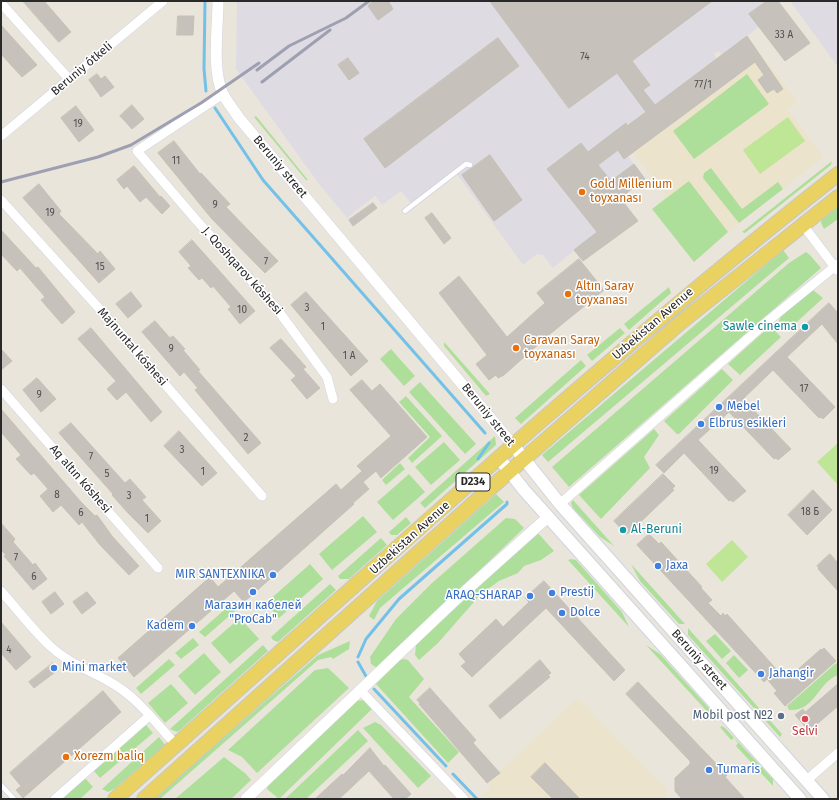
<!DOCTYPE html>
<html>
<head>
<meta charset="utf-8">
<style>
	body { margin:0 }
	#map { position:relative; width:839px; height:800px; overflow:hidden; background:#eae5db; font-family:"Fira Sans",sans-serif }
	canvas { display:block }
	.frame { position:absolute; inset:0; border:2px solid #292929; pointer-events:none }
</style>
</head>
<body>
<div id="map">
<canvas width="839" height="800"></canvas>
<div class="frame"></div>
</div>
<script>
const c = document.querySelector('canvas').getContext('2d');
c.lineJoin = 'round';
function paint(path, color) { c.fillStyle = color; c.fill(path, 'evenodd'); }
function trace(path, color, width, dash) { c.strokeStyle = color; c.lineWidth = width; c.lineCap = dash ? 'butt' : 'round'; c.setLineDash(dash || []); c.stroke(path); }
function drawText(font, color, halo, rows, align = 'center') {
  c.font = font + ' "Fira Sans",sans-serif'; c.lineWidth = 3; c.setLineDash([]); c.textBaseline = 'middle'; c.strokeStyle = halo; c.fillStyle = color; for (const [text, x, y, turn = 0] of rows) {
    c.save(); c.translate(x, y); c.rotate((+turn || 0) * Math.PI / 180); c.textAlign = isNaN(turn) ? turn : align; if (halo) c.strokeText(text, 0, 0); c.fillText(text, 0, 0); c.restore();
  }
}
paint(new Path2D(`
	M237 1H767L759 27 722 55 719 51 714 54 717 59 636 120 651 140 628 156 634 164 608 183 622 200 611 208 605 174 581 143 548 169 597 232 553 268 543 255 537 254 523 265 457 174 413 206 401 191 382 205 375 196 347 218 319 184 236 69Z
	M790 1H838V67Z`), '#dedbe3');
paint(new Path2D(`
	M747 36 797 101 788 110 823 157 739 223 694 262 652 209 667 196 633 153 651 140 636 119Z
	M578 698 666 789 665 799H488L483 795 491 787 487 783Z`), '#ebe3cb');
paint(new Path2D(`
	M747 74 769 104 694 159 673 131Z
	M256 116 308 180H306L254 117Z
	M832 161 831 165 745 233 742 232Z
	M711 168 742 209 778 182 783 189 739 223 703 178 704 173Z
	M689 181 728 232 694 262 652 209Z
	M838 206V219L824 229 821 223 822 218Z
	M783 250 789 258 548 462 542 455Z
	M806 252 810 255 821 268 569 487 552 467 789 263Z
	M669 287 671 293 629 330 624 324Z
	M813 290 823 298 787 331 779 321 781 316Z
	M620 328 625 333 592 361 587 355Z
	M768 328H772L781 337 740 375 728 364Z
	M444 342 490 394 486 396 444 346Z
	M391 349 415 376 404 386 380 359Z
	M581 360 586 366 521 424 515 418Z
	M722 369 733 380 679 434H677L664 421Z
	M420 382 476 444 465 454 409 392Z
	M406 396 442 436 412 463 408 458 430 437 399 402Z
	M654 429 659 435 644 457 650 468 601 519 579 495Z
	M495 436 496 445 425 508 420 503Z
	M444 442 460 460 431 485 415 467Z
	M400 463 405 469 386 485 382 480Z
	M409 474 425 492 393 520 377 502Z
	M496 494 504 502 491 513 380 608 374 620 369 616 377 601Z
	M573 500 614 546 600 537 573 508 571 503Z
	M363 516 377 532 332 570 319 554Z
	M406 517 411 523 397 535H391L389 532Z
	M506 518 515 519 524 528 377 668 371 664 370 657 396 619 431 584Z
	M537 532 554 551 541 560 524 566 518 573 499 581 481 594 438 643 419 660 415 655 416 645Z
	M381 538 387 545 349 579H340L338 576Z
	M571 559 576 560 622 612 629 627 568 560Z
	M310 564 323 579 279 618 266 603Z
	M631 564 685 624H679L640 581Z
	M330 584 336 590 278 642 273 640 271 637Z
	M230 605 235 611 205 637 199 632Z
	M240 618 259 639 230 664 211 643Z
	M688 628 782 734 780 737 688 635Z
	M715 634 731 651 722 659 706 641Z
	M193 638 199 645 181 659 175 653Z
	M350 641 349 649 333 659 331 657 318 660 160 799H154L318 655Z
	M263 645 268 651 180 730 177 732 170 729Z
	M646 645 660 654 715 715V720Z
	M204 653 221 672 195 695 178 676Z
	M734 655 748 670 739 678 726 663Z
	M169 659 175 665 141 694 136 688Z
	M404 659 408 660 424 679 409 697 459 752 448 763 376 684 400 660Z
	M838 663V675C818 682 815 712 789 710L787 706 835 664Z
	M328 668 349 688 257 773 242 757 228 750 315 670Z
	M171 684 188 703 165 723 148 703Z
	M364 700 372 709 279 799 267 789 268 783 356 701Z
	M375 722 381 725 431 776 418 788 363 728Z
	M146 725 153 733 100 778 94 771Z
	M722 726 725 728 773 779V786L736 746 738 743 734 738 731 740 720 727Z
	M358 730 368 741 306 799H285Z
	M159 737 165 745 114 789 108 792 102 789Z
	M224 757 246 774 251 780 231 799H175Z
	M85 778 93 787 80 799H62Z`), '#addf9a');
paint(new Path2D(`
	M788 117 805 141 760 174 743 150Z
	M838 443V485L817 462Z
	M732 540 748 557 722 582 706 564Z`), '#bfe596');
trace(new Path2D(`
	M205 1 204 69 206 91
	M215 108 263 180 485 433
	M478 459 489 443
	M358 657 366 639 399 599 507 504V502
	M358 662 367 678
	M374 689 446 766
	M453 774 477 799`), '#73c1e8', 3);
const building = new Path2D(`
	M23 1H44L71 32 59 42Z
	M374 1H388L393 9 378 20 368 6Z
	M490 1H712L632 61 650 85 643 90 655 105 747 36 783 89 777 93 774 89 767 93 758 80 764 75 755 62 624 159 618 150 598 165 611 181 634 164 645 179 620 198 638 221 583 261 574 250 597 232 547 169 581 143 588 152 626 123 627 126 646 112 617 73 569 108Z
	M767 1H778L810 43 785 61 749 14Z
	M178 16H194L193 35H177Z
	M1 25 37 65 22 77 1 54Z
	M498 38 519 66 385 168 364 139Z
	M348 58 359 73 349 80 338 65Z
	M97 74 101 79 105 76 114 87 101 97 89 80Z
	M132 105 144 119 132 129 120 116Z
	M76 106 94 130 79 142 61 118Z
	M174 141 200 174 201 173 230 204 226 207 278 261 265 273 212 219 158 153Z
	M490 155 522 200 494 221 462 175Z
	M134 166 160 197 161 196 170 206 162 214 146 197 140 202 127 186 124 189 117 180Z
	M39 184 61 211 59 214 98 254 100 251 115 269 99 283 23 198Z
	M373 203 377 208 353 226 349 220Z
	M432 213 451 238 444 244 425 218Z
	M1 230 36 268 38 267 75 312 62 324 41 300 45 297 20 268 17 271 1 254Z
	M192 240 255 311 240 324 228 309 231 307 213 286 211 288 202 278 199 280 188 268 191 266 179 252Z
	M579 259 604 290 550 334 504 375 498 378 496 375 489 380 476 364 487 355 439 293 459 276 507 337 545 303 537 293Z
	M131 292 142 306 128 318 116 304Z
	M306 292 368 361 351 376 291 305Z
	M829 303 838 313V344L822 324 787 357 835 407 823 419 821 417 819 418 773 370 743 399 791 449 778 460 776 458 774 459 729 412 698 440 746 491 733 502 731 500 729 501 684 453 664 473 656 465Z
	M155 321 170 338 173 336 185 349 183 350 200 370 198 371 261 443 248 454 195 390 198 388 184 372 180 376 142 332Z
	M91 328 162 412 151 422 126 392 117 400 107 389 116 381 78 339Z
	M281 339 306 367 303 369 320 388 307 399 291 380 296 376 270 348Z
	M1 349 12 361 1 370Z
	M37 378 56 399 41 412 23 390Z
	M362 380 372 391 380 384 427 437 381 478 376 471 363 482 369 489 353 503 354 504 244 602 234 591 134 677 118 658 210 577 218 587 336 484 341 490 362 471 357 466 391 436 350 390Z
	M1 409 81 502 95 516 97 515 112 536 139 566 129 575 100 545 82 522 79 525 61 505 53 512 40 496 48 489 34 473 31 475 16 459 21 455 1 432Z
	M71 423 125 483 130 479 146 497 142 500 161 521 148 533 128 513 112 495 113 494 59 433Z
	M179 431 217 473 202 486 164 446Z
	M663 474 675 486 672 489 674 490 630 532 626 534 614 521Z
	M813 490 832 510 807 535 788 515Z
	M1 523 15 539 13 542 33 565 35 563 47 579 33 590 4 556 6 555 1 550Z
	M649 534 659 544 661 542 702 587 701 588 712 600 708 603 721 616 723 613 725 616 727 614 786 680 821 649 822 650 824 648 836 661 785 706 774 693 777 691 767 679 764 682 637 545Z
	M830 554 838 563V591L818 569 819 568 817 566Z
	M544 581 625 670 614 681 546 608 472 677 461 666 466 662 459 654 496 619 503 627 529 602 525 598Z
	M55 592 64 604 51 614 42 602Z
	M87 592 96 603 82 614 73 602Z
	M1 622 31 657 16 670 1 653Z
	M540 660 551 673 548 675 550 677 500 719 489 706Z
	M53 663 58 670 34 688 29 682Z
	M638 682 727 775 725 777 745 799H682L675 791V778L690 764V761L626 694Z
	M838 684V706L809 731 795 715 803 709 805 712Z
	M430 688 476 740 473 743 500 773 487 783 419 704 420 703 417 700Z
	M103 691 121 712 23 798 16 790 21 786 10 773Z
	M370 748 384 766 385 765 411 794 405 799H394L369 771 339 799H315L342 774 343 775Z
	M545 763 580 799H553L531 777Z`);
paint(building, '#c6c1bb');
trace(building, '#c5c1b5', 1);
const service = new Path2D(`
	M405 211 466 164 470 165
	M1 785 14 799`);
const minor = new Path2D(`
	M1 3 69 79
	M223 94 137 151 197 221 277 309 327 377 333 399
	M1 136 163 1
	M1 200 96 305 262 496
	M803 225 837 270
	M1 389 158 568
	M560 504 769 320 838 264
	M1 591C17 609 32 629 50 646 68 663 89 670 110 682 136 696 156 723 176 745
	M360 690 464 799
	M807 780 838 753
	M55 799 149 716`);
const tertiary = new Path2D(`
	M218 1C218 28 212 67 222 92 226 101 234 110 239 118L513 445
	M246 799 452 603 548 517`);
const secondary = new Path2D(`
	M513 445 560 504 823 799
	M499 458 524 490 575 547 800 799`);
const primary = new Path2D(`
	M115 799C354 588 587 371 838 174
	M144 799 486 492 680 323 838 197`);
trace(service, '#d0d3e1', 6);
trace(minor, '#d0d3e1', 10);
trace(tertiary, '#d0d3e1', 12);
trace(secondary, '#d0d3e1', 14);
trace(primary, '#c7c7c7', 16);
trace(service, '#fff', 4.5);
trace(minor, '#fff', 9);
trace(tertiary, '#fff', 11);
trace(secondary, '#fff', 12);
trace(primary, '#e9d262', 14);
trace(new Path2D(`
	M257 70 289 46 346 18 369 1
	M262 82 330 30
	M1 182 98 157 131 145 201 103 259 63`), '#9ea0b2', 3);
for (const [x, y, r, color] of [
	[582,192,4,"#e8710a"],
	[568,294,4,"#e8710a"],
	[805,327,4,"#0f9aa8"],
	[516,348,4,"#e8710a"],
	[719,407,4,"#3f7fe0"],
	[701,424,4,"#3f7fe0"],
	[623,530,4,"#0f9aa8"],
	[658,566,4,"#3f7fe0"],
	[273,575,4,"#3f7fe0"],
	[253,592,4,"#3f7fe0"],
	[552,593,4,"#3f7fe0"],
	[530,596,4,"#3f7fe0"],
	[562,613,4,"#3f7fe0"],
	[192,626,4,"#3f7fe0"],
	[54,668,4,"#3f7fe0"],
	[761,674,4,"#3f7fe0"],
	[781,716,4,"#5c6f8a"],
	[805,719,4,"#e0444e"],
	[66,757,4,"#e8710a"],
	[709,770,4,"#3f7fe0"]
]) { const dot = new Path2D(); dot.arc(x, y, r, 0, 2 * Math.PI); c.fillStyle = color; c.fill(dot); trace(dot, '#fff', 1.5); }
drawText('10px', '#504f4e', null, [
	["33 А",784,35],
	["74",585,57],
	["77/1",703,85],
	["19",78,124],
	["11",176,161],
	["9",215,205],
	["19",50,213],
	["7",266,262],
	["15",100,267],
	["3",307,308],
	["10",242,310],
	["1",323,327],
	["9",171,349],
	["1 А",349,356],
	["17",804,389],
	["9",39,395],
	["2",246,438],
	["3",182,450],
	["7",91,457],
	["19",714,471],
	["1",203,472],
	["5",107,474],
	["8",57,495],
	["3",129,496],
	["18 Б",810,512],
	["6",81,513],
	["1",147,519],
	["7",16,558],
	["6",34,577],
	["4",9,650]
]);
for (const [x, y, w] of [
	[473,482,34]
]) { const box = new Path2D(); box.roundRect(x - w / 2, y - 9, w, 18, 3); c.fillStyle = '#fff'; c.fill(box); trace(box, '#292929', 1); }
drawText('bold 11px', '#292929', null, [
	["D234",473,482]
]);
drawText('12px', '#292929', '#fff', [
	["Beruniy ótkeli",82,69,-40],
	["Beruniy street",280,167,50],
	["J. Qoshqarov kóshesi",242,271,48],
	["Uzbekistan Avenue",653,324,-41],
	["Majnuntal kóshesi",132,347,49],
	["Beruniy street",488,415,51],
	["Aq altın kóshesi",80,479,49],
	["Uzbekistan Avenue",410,538,-42],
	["Beruniy street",699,660,48]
]);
drawText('12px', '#c56008', '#fff', [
	["Gold Millenium",590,185],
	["toyxanası",590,199],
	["Altın Saray",576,287],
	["toyxanası",576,301],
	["Caravan Saray",524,341],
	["toyxanası",524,355],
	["Xorezm baliq",74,757]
], 'left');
drawText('12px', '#0d838f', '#fff', [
	["Sawle cinema",797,327],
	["Al-Beruni",631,530,"left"]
], 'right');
drawText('12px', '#366cbe', '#fff', [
	["Mebel",727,407],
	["Elbrus esikleri",709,424],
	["Jaxa",666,566],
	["MIR SANTEXNIKA",265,575,"right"],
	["Prestij",560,593],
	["ARAQ-SHARAP",522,596,"right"],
	["Магазин кабелей",253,606,"center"],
	["\"ProCab\"",253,620,"center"],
	["Dolce",570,613],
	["Kadem",184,626,"right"],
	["Mini market",62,668],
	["Jahangir",769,674],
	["Tumaris",717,770]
], 'left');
drawText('12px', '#4e5e75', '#fff', [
	["Mobil post №2",773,716]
], 'right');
drawText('12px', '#be3a42', '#fff', [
	["Selvi",805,732]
]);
</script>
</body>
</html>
